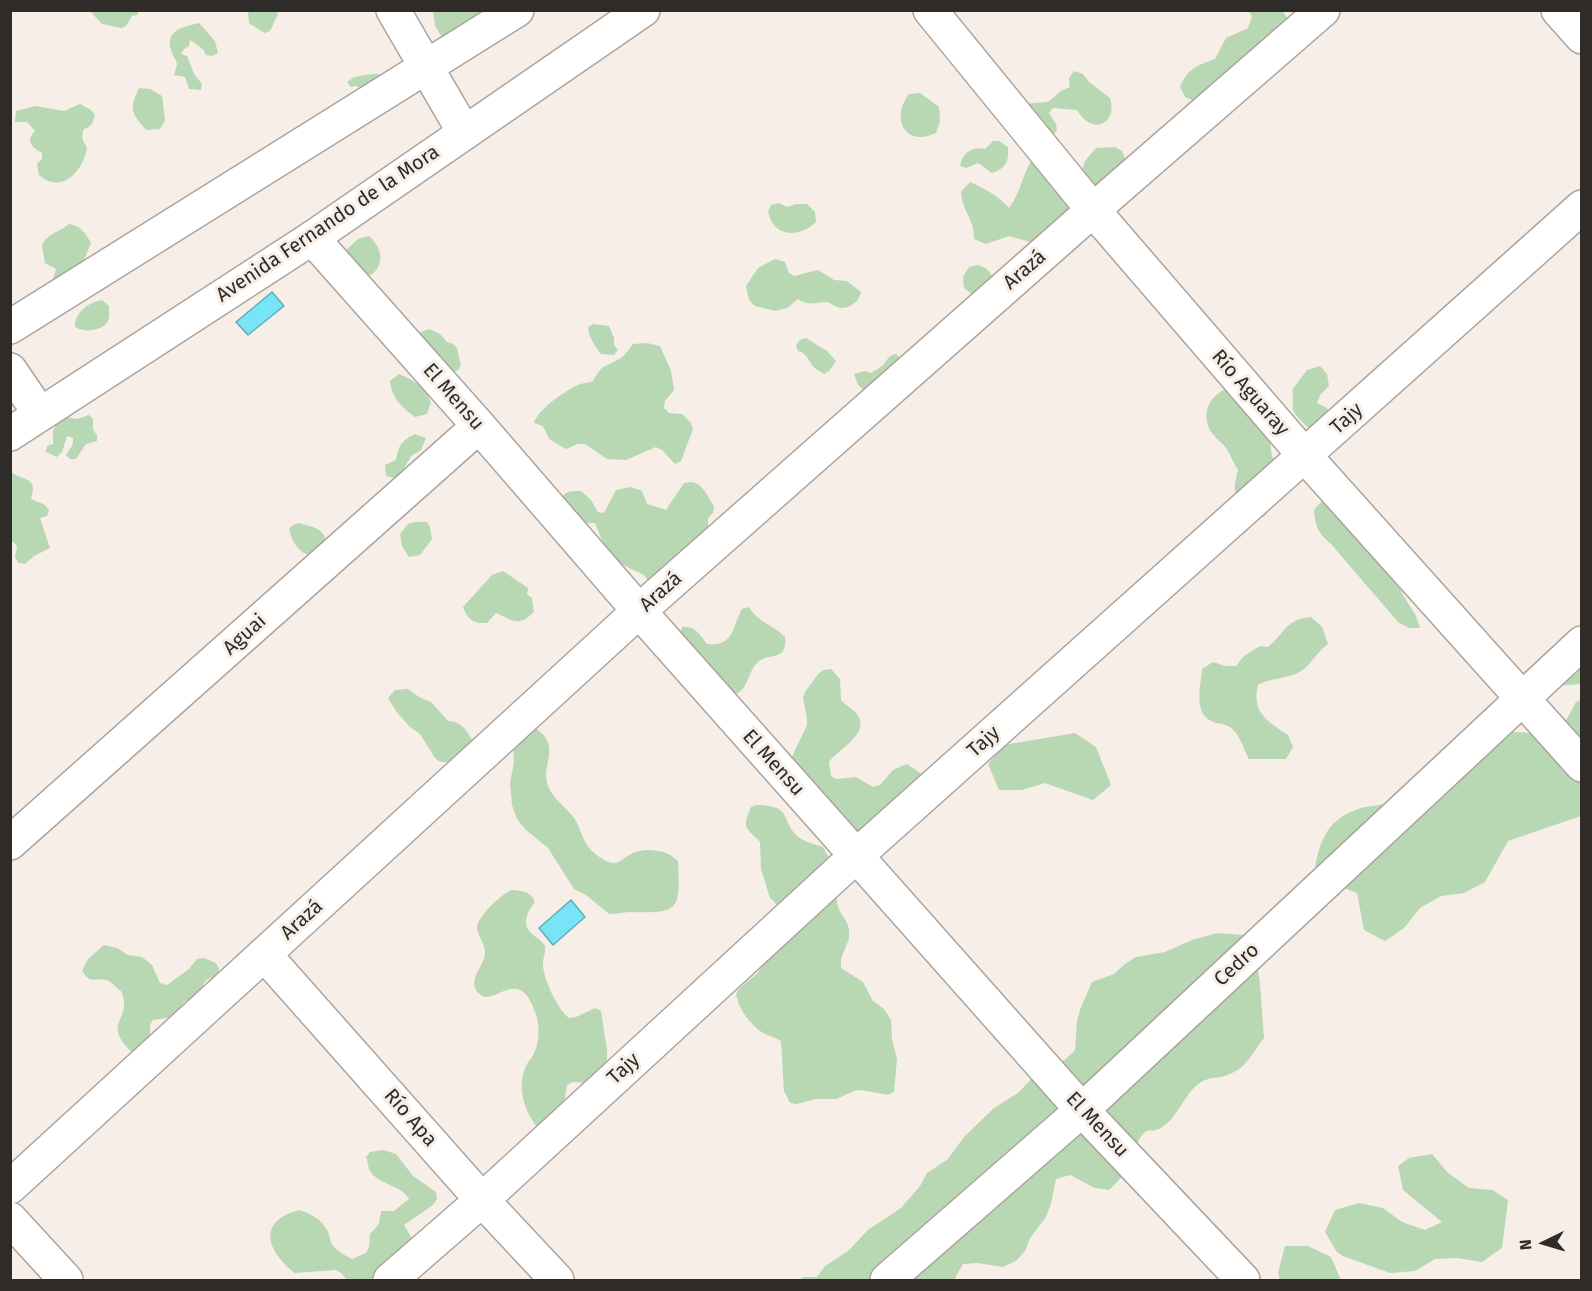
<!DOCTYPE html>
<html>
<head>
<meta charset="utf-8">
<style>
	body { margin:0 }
	#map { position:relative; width:1592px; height:1291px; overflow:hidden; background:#f6eee7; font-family:"Fira Sans",sans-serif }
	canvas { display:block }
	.frame { position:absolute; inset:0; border:12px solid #2e2b28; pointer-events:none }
	.north { position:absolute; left:1514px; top:1213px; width:60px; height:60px; -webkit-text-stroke:4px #f6eee7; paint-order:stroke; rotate:265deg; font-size:16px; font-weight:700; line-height:24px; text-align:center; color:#2e2b28 }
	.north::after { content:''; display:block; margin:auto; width:21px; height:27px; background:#2e2b28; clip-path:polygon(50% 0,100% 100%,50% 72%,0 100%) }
</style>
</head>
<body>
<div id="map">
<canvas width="1592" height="1291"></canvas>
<div class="frame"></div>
<div class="north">N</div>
</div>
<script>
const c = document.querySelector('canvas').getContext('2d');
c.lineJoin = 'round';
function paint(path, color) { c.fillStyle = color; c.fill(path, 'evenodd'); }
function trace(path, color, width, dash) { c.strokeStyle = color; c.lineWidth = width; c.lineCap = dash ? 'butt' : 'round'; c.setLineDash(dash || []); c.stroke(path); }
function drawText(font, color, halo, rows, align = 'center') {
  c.font = font + ' "Fira Sans",sans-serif'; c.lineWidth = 6; c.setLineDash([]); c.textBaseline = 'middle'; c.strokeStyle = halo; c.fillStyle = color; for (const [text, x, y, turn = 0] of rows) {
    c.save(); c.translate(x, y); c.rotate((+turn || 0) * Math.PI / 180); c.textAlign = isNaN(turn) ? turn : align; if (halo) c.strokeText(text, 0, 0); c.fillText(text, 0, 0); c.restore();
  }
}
paint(new Path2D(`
	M433 10 483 11 484 14 445 42 435 26Z
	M90 11V10L139 11 137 15 132 16 126 26 121 28 102 24Z
	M248 11H276L278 14 270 31 264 33 249 23Z
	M1249 11H1283L1291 25 1272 43 1262 37 1259 61 1196 102 1185 97 1180 87C1187 69 1198 65 1215 59L1226 38 1248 28 1252 17Z
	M199 23 215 41 218 53 212 56 206 55 203 49 190 40 189 46 184 49 181 54 187 56 194 74 202 84 201 90 189 89 185 77 174 75 177 64C176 59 172 55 171 50 165 30 183 27 199 23Z
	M1074 71 1083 74 1089 82 1110 98C1118 123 1093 137 1077 110L1053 108 1049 113 1056 124 1057 130 1050 140 1021 104 1048 102 1061 91 1070 87 1069 78Z
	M379 74 383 79 362 89 356 86 351 87 347 82C355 75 368 74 379 74Z
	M139 88 150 89 162 96 165 121 160 129 146 130C131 112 129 110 139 88Z
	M920 93 939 107 940 121 936 133C905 148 890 118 909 94Z
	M80 104 91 110 95 115C93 123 91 127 84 129 81 137 82 141 87 147 84 171 61 195 39 175L37 164 42 159V153C32 147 25 141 35 131L27 122H15L16 111 35 106 64 111Z
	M993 141H999L1008 147C1009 162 1006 168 992 173L978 163 966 168 960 166C962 153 972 146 985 149Z
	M1115 147 1122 151 1125 159 1113 202 1079 178 1085 161 1096 148Z
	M1031 161 1044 163 1077 214 1045 246 1009 236 986 244 974 239C975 219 962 212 961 192L970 182C985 189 998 195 1009 208 1020 194 1022 176 1031 161Z
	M779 203 787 207 796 204H807L815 212 816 222C799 238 773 238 768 211L771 205Z
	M69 224C80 225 86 234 91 243L84 260 51 286 56 269 45 263 42 246C47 233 60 232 69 224Z
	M369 236C383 248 386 268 367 277L344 252 358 239Z
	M775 259 785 262 789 273 794 276 818 270 834 280 847 281 861 292C859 302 848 311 837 307 833 305 830 303 827 302 816 302 808 307 798 299L787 308 775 311 755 306 749 300 746 286 758 268Z
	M978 265C987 268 992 272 994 282L973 295 964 288 963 277 969 267Z
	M102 300 109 306C109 311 110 317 108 321 103 331 84 333 75 327 74 313 89 302 102 300Z
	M593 324 609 326 614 338V345L618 350 614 355 601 354C595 347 588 335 588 327Z
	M429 329 440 334 447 342 453 344 457 348 461 366 457 371 451 372 418 333Z
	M806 338 827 351 836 361 829 371 824 374C821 372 817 370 815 368 808 362 808 353 798 351L796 345 800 340Z
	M647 343 660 346 671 371 674 390 665 401 664 408 669 413 682 414 691 423 693 429 681 461 675 464 662 450 656 447 626 460 607 459 585 444H578L566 449 549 439 543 426 534 423C538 409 565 391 578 385 582 383 588 383 593 381 604 362 603 369 619 359 625 356 629 349 633 344Z
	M896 354 901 359 867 393 858 385 854 374 865 371 871 373C874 371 880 368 883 365 888 360 887 356 896 354Z
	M1320 366 1327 374 1329 386 1320 395 1317 403 1327 408 1334 421 1320 439C1314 432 1295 417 1293 410 1292 403 1294 397 1292 390L1307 370Z
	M399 374C415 381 424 386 431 402L427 414 415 417C401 406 392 399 390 381Z
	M1230 387 1269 433 1272 457 1282 466 1278 499 1264 517 1252 516C1236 498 1231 495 1238 470 1234 464 1231 456 1227 449 1222 442 1212 436 1209 428 1201 409 1213 393 1230 387Z
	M89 415 93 419V430L97 435V441L86 444 76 459H70L66 455 73 444V438L67 436 62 452 57 457 46 452 47 446 53 444V431L59 418 66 417 77 419Z
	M415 434 426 438 421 450 411 456 398 479 386 476 385 465 396 460C398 446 402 440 415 434Z
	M10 472C25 481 38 477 31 499L45 505 49 510 47 516 40 518 50 548 34 556 25 564 19 563 15 558 17 546 11 540Z
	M692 482C704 485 707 496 714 506L713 513 708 518V525L713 537 652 586 644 575 621 564 605 548 595 523H574L561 501C564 490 570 491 581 491L591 500 598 512 604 513 616 490 630 487 642 491 647 504 666 510 684 483Z
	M1323 500 1385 560 1403 595 1416 616 1420 628H1409L1398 622 1331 544C1319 534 1315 527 1314 510Z
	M414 522H427L430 527 432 539 420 555 409 557 402 546 400 534 408 524Z
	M299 523C311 527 323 527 326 541L311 556C298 552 292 542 289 529L293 525Z
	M503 571 528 588 527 594 532 598 534 612C518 628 512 620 496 613L487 623C474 624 467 619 463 607L492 575Z
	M749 607C760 624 772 624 785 637 787 663 770 651 757 663 748 671 748 691 735 694 730 695 722 690 717 687L712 667 678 638 682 627C695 625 700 635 707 644 735 647 732 626 742 609Z
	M1311 617 1322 627 1328 644C1318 651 1313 661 1304 669 1292 679 1272 677 1258 685 1251 712 1268 722 1288 735L1293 747 1286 759H1249C1243 749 1240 733 1230 727 1224 723 1214 724 1208 719 1194 709 1201 683 1202 669L1213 662 1225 666H1236L1244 656 1260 646 1268 647C1285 633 1286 619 1311 617Z
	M1581 643V684L1556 686Z
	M831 669 840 679 841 700C845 705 852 708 856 713 873 733 837 750 829 762L831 776 836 779 856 777 873 787 880 785 893 770 907 764 926 777 863 841 831 808 826 796 790 761 807 725V718L803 698 805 692 819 673 824 670Z
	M408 689 419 697 431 702 448 721C462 720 470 735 475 746L453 762H440L435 758 420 734 409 726 396 711 388 698 395 690Z
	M1581 700V816L1508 841 1485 882 1464 893 1441 896 1420 908 1404 928 1385 941 1364 930 1357 893 1334 884 1315 867C1321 837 1329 818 1361 808 1369 806 1380 806 1388 802 1414 785 1443 762 1463 738L1513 732 1539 733 1564 724 1576 702Z
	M535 728C563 746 540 765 548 786 552 798 567 808 574 818 581 828 582 841 591 850 596 855 608 864 615 863 621 862 625 857 631 854 644 847 667 849 678 861 680 908 681 914 632 912 625 912 617 914 609 914L586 895 574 889 548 848 526 830 517 819 512 805 510 783 514 762 513 744Z
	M1075 733 1096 747 1111 785 1093 800 1045 783 1022 790H999L988 764 1004 745Z
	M757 805C796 806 778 821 800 838 806 843 816 844 823 847 827 855 834 864 835 873 837 884 835 896 838 906 841 918 851 921 849 937 847 948 839 956 841 968L863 982 873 1001 884 1009 891 1020 892 1039 897 1059 894 1092 888 1095 861 1090 854 1091 836 1099H816L797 1104 790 1103 784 1091 781 1041C775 1037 769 1036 763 1033 750 1024 739 1010 736 994 741 984 752 980 759 971 771 954 780 934 790 917L770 898 761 869 760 842C745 827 742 828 751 807Z
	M512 890C523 891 530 891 535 902 528 911 521 923 531 933 536 938 541 939 545 946 546 952 543 958 543 964 543 979 558 1010 569 1018L576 1017 595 1008 601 1011 607 1050V1064L587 1083 573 1082 567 1085 564 1104 541 1131C525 1115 515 1086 527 1064 529 1060 533 1057 534 1053 540 1041 540 1024 535 1012 519 965 495 1006 481 995 464 983 484 967 485 954 486 945 478 937 477 928 476 918 503 892 512 890Z
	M1217 933 1244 935 1254 945 1260 984 1264 1038C1253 1051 1248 1067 1230 1074 1222 1078 1211 1077 1203 1081 1184 1091 1179 1119 1159 1129 1156 1131 1150 1130 1146 1131 1135 1142 1140 1141 1136 1153 1132 1166 1119 1181 1109 1190L1095 1188 1070 1175 1056 1179 1051 1204 1046 1217 1030 1238 1025 1251 1016 1261 1003 1267 977 1263 963 1264 954 1280H799L803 1277H817L825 1266 848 1251 868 1230 901 1208 920 1186 927 1173 948 1159 964 1137 994 1108 1018 1093 1039 1071 1066 1059 1075 1050 1077 1021 1081 1007 1092 982 1114 974 1125 964 1136 957 1165 952 1192 940Z
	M104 945 117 948 128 955 142 957 152 965 160 983 167 985 189 969 197 959 204 958 216 963 219 969 218 975 206 980 196 997 184 1002 173 1017 153 1020 150 1025V1039L138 1052H132C100 1022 134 1020 121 991 116 988 114 984 109 981 98 975 92 987 82 971L88 959Z
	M383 1150 396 1154 413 1176 436 1192 437 1199 433 1205 404 1225 411 1237 412 1243 375 1280H347L341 1273 336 1270 295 1273C267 1251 256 1222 299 1210 310 1213 322 1220 327 1230 331 1236 329 1243 335 1248 340 1253 346 1256 352 1259L366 1253 369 1247 370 1234 379 1224 381 1211H394L409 1199C402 1185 379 1185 370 1171 368 1168 368 1161 366 1157L370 1152Z
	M1432 1154 1448 1173 1469 1188 1493 1190 1508 1200 1502 1248 1482 1262 1457 1258 1435 1259 1415 1271 1390 1273 1343 1256 1337 1252 1325 1232 1335 1210 1359 1203 1383 1208 1402 1222 1425 1230 1442 1222 1403 1190 1398 1166 1409 1158Z
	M1285 1246H1308L1331 1257 1341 1280H1280L1278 1273Z`), '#b7d8b2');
const water = new Path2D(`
	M272 292 284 306 248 335 236 322Z
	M571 900 585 917 553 945 539 928Z`);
paint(water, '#77e4f7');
trace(water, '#61acb9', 1.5);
const minor = new Path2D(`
	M393 10 464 132
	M930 10 1093 210 1305 456 1582 765
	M1558 10 1582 37
	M312 238 479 426 639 611 1082 1110 1243 1280
	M10 370 40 414
	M10 843 479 426
	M264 954 482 1200 557 1280
	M10 1187 639 611 1093 210 1323 10
	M10 1219 66 1280
	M390 1280 482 1200 856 856 1582 207
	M887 1280 1082 1110 1582 643`);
const secondary = new Path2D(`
	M10 327 517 10
	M10 434 312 238 643 10`);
trace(minor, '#aca49e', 36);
trace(secondary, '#aca49e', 36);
trace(minor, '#fff', 33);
trace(secondary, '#fff', 33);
drawText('20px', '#2e2b28', '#f6eee7', [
	["Avenida Fernando de la Mora",328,224,-34],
	["Arazá",1025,270,-41],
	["Río Aguaray",1250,393,49],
	["El Mensu",453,397,49],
	["Tajy",1347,419,-42],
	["Arazá",661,592,-42],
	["Aguai",245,635,-42],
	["Tajy",984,742,-42],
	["El Mensu",773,763,48],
	["Arazá",302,920,-42],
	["Cedro",1237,965,-43],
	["Tajy",624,1069,-43],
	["Río Apa",410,1118,49],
	["El Mensu",1097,1125,47]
]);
</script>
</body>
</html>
